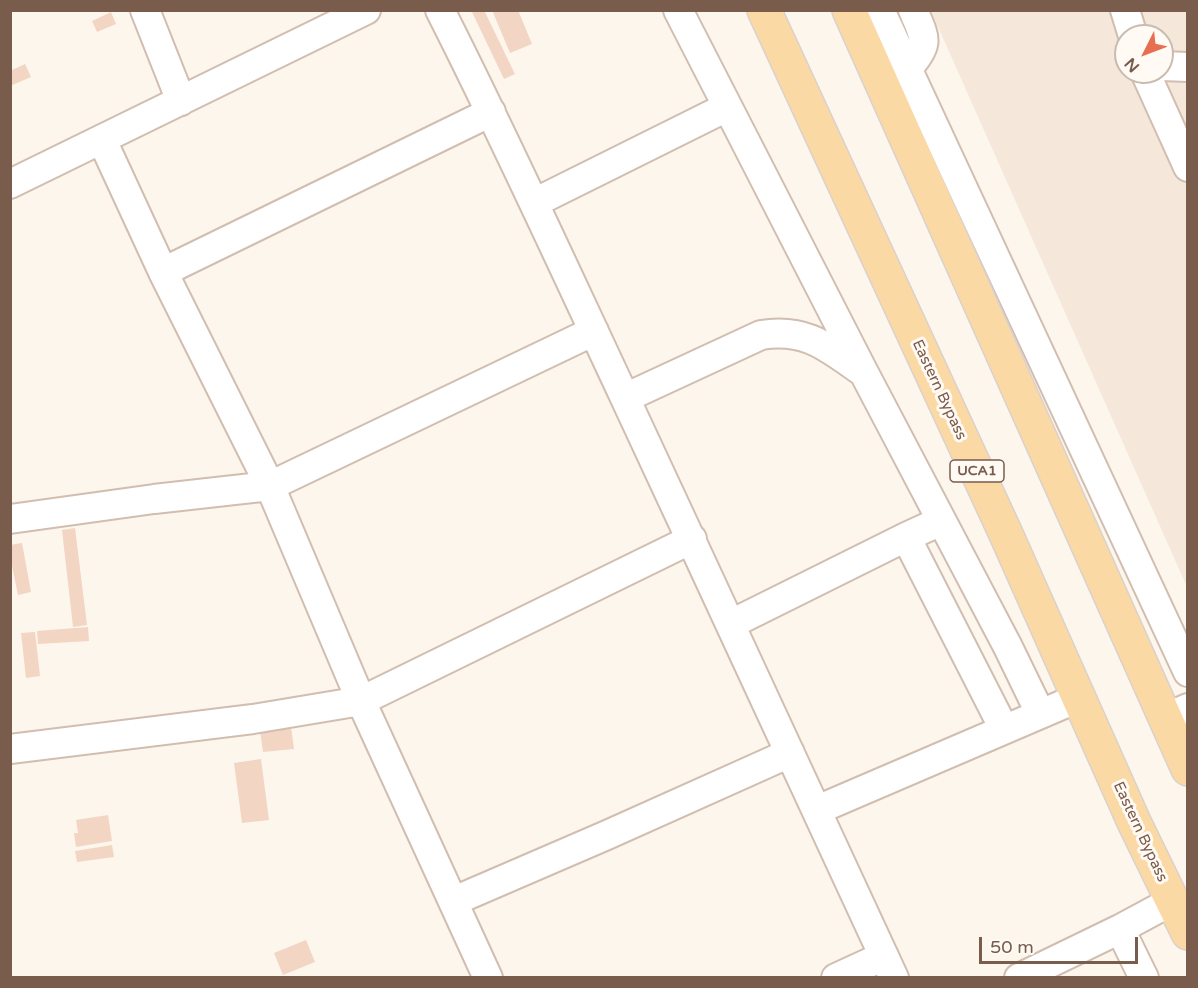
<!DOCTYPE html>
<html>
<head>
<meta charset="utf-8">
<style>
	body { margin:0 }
	#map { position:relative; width:1198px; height:988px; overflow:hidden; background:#fdf6ec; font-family:"Varela Round",sans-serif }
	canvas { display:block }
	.frame { position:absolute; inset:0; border:12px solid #7a5c4d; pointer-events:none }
	.north { position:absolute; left:1114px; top:24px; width:60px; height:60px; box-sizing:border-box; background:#fffaf3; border:2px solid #cabbb1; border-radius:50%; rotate:228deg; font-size:16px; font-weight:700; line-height:24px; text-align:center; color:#7a5c4d }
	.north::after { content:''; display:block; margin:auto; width:21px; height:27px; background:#e76f51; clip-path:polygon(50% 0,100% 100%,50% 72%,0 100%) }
	.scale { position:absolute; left:979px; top:937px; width:159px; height:27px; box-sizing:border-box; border:3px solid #7a5c4d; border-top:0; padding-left:8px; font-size:18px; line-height:21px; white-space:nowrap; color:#7a5c4d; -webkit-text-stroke:4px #fffaf3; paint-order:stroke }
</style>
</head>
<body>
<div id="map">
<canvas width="1198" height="988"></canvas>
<div class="frame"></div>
<div class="north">N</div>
<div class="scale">50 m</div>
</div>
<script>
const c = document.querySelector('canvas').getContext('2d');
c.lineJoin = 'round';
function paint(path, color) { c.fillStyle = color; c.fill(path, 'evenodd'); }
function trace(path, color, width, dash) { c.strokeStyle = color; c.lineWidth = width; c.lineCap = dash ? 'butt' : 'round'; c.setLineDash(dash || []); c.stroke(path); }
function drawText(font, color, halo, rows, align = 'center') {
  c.font = font + ' "Varela Round",sans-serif'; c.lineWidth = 6; c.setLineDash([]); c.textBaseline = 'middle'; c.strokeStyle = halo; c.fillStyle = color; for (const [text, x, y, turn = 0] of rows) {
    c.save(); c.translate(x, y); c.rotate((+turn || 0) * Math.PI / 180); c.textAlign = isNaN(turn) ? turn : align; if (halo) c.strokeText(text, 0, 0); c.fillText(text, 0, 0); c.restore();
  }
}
paint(new Path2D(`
	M931 11H1187V587ZM1126 36H1162V72H1126Z`), '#f5e8da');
paint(new Path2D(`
	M471 10H484L515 74 504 79Z
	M492 10H518L532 44 510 53Z
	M111 12 116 24 97 32 92 21Z
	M25 64 31 77 10 86V71Z
	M75 528 87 625 73 627 62 530Z
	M22 543 31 592 18 595 10 556V545Z
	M88 627 89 641 38 644 37 631Z
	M35 632 40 676 26 678 21 633Z
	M291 727 294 749 263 752 260 731Z
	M261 759 269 820 242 823 234 763Z
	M108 815 112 841 76 847 74 833H78L76 820Z
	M112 845 114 857 77 862 75 851Z
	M306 940 315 962 283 975 274 953Z`), '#f3d5c3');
const minor = new Path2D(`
	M145 10 181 101
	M440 10C505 138 564 268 625 398 715 591 804 784 894 978
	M678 10 863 371 1008 647 1040 713
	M880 10 1188 672
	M1125 10 1133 36
	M1162 66 1188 67
	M907 70C929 42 927 42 913 10
	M1145 72 1188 167
	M102 140 163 272 270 486 361 701 488 978
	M10 184 366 10
	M534 203 727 107
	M163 272 491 112
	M625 398 761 335C805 328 826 346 860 370
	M10 519 154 499 270 486 594 331
	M941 521 906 537 1004 729
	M731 624 906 537
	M1165 718 1188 708
	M10 749 253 719 361 701 692 539
	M817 810 1078 698
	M454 901 607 835 790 753
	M1120 929 1144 978
	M836 978 884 956
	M1019 978 1120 929 1172 901`);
const major = new Path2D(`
	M764 10 1005 532 1134 822 1188 933
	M849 10 1188 769`);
trace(minor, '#d1beb0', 32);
trace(major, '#dad1cd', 36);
trace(minor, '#fff', 28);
trace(major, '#fbd9a5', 33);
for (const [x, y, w] of [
	[977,471,54]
]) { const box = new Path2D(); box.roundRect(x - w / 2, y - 11, w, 22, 4.5); c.fillStyle = '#fffaf3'; c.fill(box); trace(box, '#7a5c4d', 1.5); }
drawText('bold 14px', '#7a5c4d', null, [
	["UCA1",977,471]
]);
drawText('15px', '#7a5c4d', '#fffaf3', [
	["Eastern Bypass",939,390,65],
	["Eastern Bypass",1140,832,65]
]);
</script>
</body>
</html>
